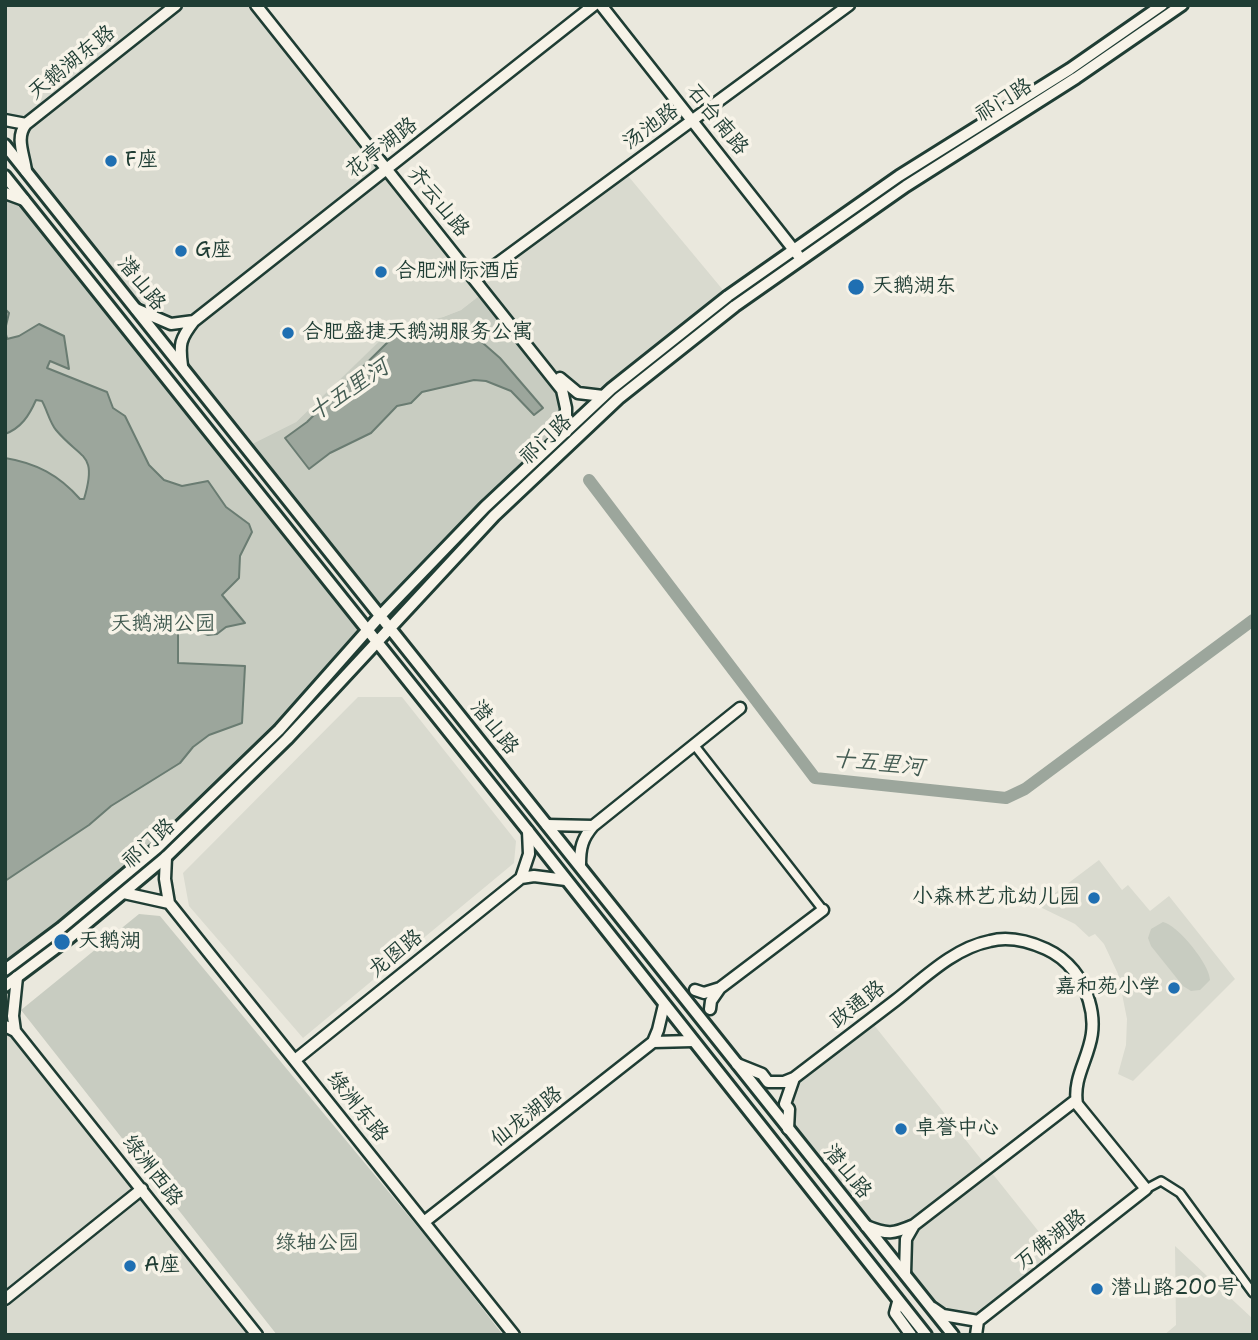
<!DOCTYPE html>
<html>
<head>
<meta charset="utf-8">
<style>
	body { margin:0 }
	#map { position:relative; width:1258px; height:1340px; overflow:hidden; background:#eae8dd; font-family:"Shantell Sans",sans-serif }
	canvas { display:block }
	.frame { position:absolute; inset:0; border:7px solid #1f3d34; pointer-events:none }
</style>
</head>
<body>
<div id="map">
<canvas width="1258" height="1340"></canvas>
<div class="frame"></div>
</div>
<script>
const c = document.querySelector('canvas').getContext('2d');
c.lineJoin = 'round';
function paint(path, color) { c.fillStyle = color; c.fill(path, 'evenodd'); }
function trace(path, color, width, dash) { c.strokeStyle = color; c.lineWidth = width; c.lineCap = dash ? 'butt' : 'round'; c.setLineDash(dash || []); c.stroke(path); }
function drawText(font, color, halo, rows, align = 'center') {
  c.font = font + ' "Shantell Sans","LXGW WenKai TC",sans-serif'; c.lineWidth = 7; c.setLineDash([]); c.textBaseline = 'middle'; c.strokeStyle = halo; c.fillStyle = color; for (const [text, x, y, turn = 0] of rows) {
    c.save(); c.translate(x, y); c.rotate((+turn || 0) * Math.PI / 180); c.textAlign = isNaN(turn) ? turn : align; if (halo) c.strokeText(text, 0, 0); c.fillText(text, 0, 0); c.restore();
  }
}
paint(new Path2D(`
	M5 5H166L34 112 176 5H256L382 163 186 320 171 324 145 314 26 171 23 152 26 124 5 120Z
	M386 169 484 292 461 310 443 317 391 331 296 422 246 447 182 366V337Z
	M624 171 728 296 603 396 563 383 479 277Z
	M358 697H402L516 841 514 863 303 1038 189 906 183 873Z
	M1099 860 1122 890 1128 885 1150 911 1169 896 1235 979 1133 1081 1118 1074 1126 1045 1127 1019 1118 974 1104 944 1095 934 1089 937 1075 924 1038 906Z
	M870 1020 1059 1257 978 1321 943 1315 905 1274 904 1254 913 1226 898 1232 866 1226 788 1129 786 1097 794 1078Z
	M5 1026 257 1335H5Z
	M1175 1246 1253 1319V1335H1164L1176 1325Z`), '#d9dacf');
paint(new Path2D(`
	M5 196 25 200 368 630 279 730 150 855 5 970Z
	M484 292 562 390 566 432 380 616 246 447 296 422 391 330 443 317 461 310Z
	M139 914 160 916 441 1255 503 1335H277L21 1010Z
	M1163 922C1178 925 1210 965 1210 980L1200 990 1191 991 1183 986 1151 946 1148 938 1151 929Z`), '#c8ccc1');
const water = new Path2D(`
	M5 309 9 313 5 330 7 339 19 336 39 324 64 336 69 369 50 361 47 368 107 392 113 408 125 416 149 465 164 480 182 486 208 481 226 507 249 524 252 532 240 556 239 578 222 595 245 623 226 627 217 634 208 635 200 632 191 622H178V663L245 666 242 723 209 735 193 747 180 763 111 806 89 825 5 881V458C36 463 59 475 80 499H84C98 452 81 460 56 430 50 423 47 410 42 401L36 400C29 416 21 428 5 434Z
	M451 328 476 337 500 358 543 408 534 415 511 391 486 381 474 380 422 392 411 403 397 406 371 433 330 453 309 469 285 438 307 422 399 331 405 336Z`);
paint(water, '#9ca69c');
trace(water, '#6a7c72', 2);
trace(new Path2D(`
	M589 480 815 778 1006 798 1025 789 1253 620`), '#9ca69c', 12);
const street = new Path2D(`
	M695 746 823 910
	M1146 1189 1161 1181 1180 1193 1253 1293`);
const secondary = new Path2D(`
	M256 5 562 390 566 408V432
	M601 5 801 259
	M5 120 26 124
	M26 171C24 154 15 138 26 124L176 5
	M5 193 24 200
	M475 280 849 5
	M136 309 171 324 194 321
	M182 366C179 344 180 339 194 321L594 5
	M560 378 578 393 603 396
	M547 825 593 826C582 839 580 848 580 864
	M593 826 740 708
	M528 831 529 854 521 878 534 876 566 880
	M124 893 169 903 165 879 166 857
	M169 903 514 1335
	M720 988 823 910
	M695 990 704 993 720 988 711 1001 710 1009
	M664 1005 658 1030 653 1042 693 1041
	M5 1026 15 1031 13 1016 17 977
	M15 1031 257 1335
	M295 1060 521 878
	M737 1064 762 1074 768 1082H784L794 1078 785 1104 789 1109 788 1129
	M794 1078C828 1052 862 1026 896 1000 924 978 954 948 990 941 1009 936 1028 941 1046 949 1068 959 1083 979 1089 1001 1103 1047 1071 1068 1077 1104L1146 1189 978 1321
	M424 1222 653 1042
	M914 1225 1076 1100
	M866 1226C888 1235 893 1234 914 1225L906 1239 905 1274
	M5 1299 142 1189
	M898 1302 895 1313 911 1335
	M933 1308 943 1315 978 1321 976 1335`);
const primary = new Path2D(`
	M5 145 953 1335
	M5 176 528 831 926 1335
	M5 970 61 928 157 848 279 730 380 616 485 507 611 389 728 296 899 176 1070 69 1162 5
	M5 986 69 938 166 857 287 739 494 516 619 398 735 306 906 186 1076 78 1182 5`);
trace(street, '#1f3d34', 12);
trace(secondary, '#1f3d34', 15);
trace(primary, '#1f3d34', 16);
trace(street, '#f7f3e8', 7);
trace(secondary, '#f7f3e8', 10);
trace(primary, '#f7f3e8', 10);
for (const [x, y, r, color] of [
	[111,161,7,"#1f6fb2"],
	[181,251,7,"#1f6fb2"],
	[381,272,7,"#1f6fb2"],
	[856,287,9,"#1f6fb2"],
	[288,333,7,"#1f6fb2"],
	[1094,898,7,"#1f6fb2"],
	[62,942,9,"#1f6fb2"],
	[1174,988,7,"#1f6fb2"],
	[901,1129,7,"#1f6fb2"],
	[130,1266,7,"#1f6fb2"],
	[1097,1289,7,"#1f6fb2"]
]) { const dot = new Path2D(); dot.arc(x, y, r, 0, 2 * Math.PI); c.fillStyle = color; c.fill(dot); trace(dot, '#f7f3e8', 2.5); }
drawText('21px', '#1f3d34', '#f7f3e8', [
	["天鹅湖东路",72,63,-39],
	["祁门路",1004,101,-32],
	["石台南路",717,120,51],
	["汤池路",651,127,-36],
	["花亭湖路",382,148,-38],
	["齐云山路",438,202,51],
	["潜山路",141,284,51],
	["祁门路",546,440,-43],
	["潜山路",494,728,51],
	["祁门路",149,844,-42],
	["龙图路",396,954,-39],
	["政通路",858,1005,-38],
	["绿洲东路",357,1107,51],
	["仙龙湖路",527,1117,-38],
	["绿洲西路",152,1171,52],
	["潜山路",847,1172,51],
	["万佛湖路",1051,1240,-38]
]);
drawText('21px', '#1f3d34', '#f7f3e8', [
	["F座",125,161],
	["G座",195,251],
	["合肥洲际酒店",395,272],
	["天鹅湖东",872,287],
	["合肥盛捷天鹅湖服务公寓",302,333],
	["小森林艺术幼儿园",1080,898,"right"],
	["天鹅湖",78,942],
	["嘉和苑小学",1160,988,"right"],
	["卓誉中心",915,1129],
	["A座",144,1266],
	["潜山路200号",1111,1289]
], 'left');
drawText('21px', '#415a50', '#f7f3e8', [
	["天鹅湖公园",163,625],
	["绿轴公园",317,1244]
]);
drawText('italic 23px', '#445c53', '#f7f3e8', [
	["十五里河",349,391,-34],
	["十五里河",878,764,6]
]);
</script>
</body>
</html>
